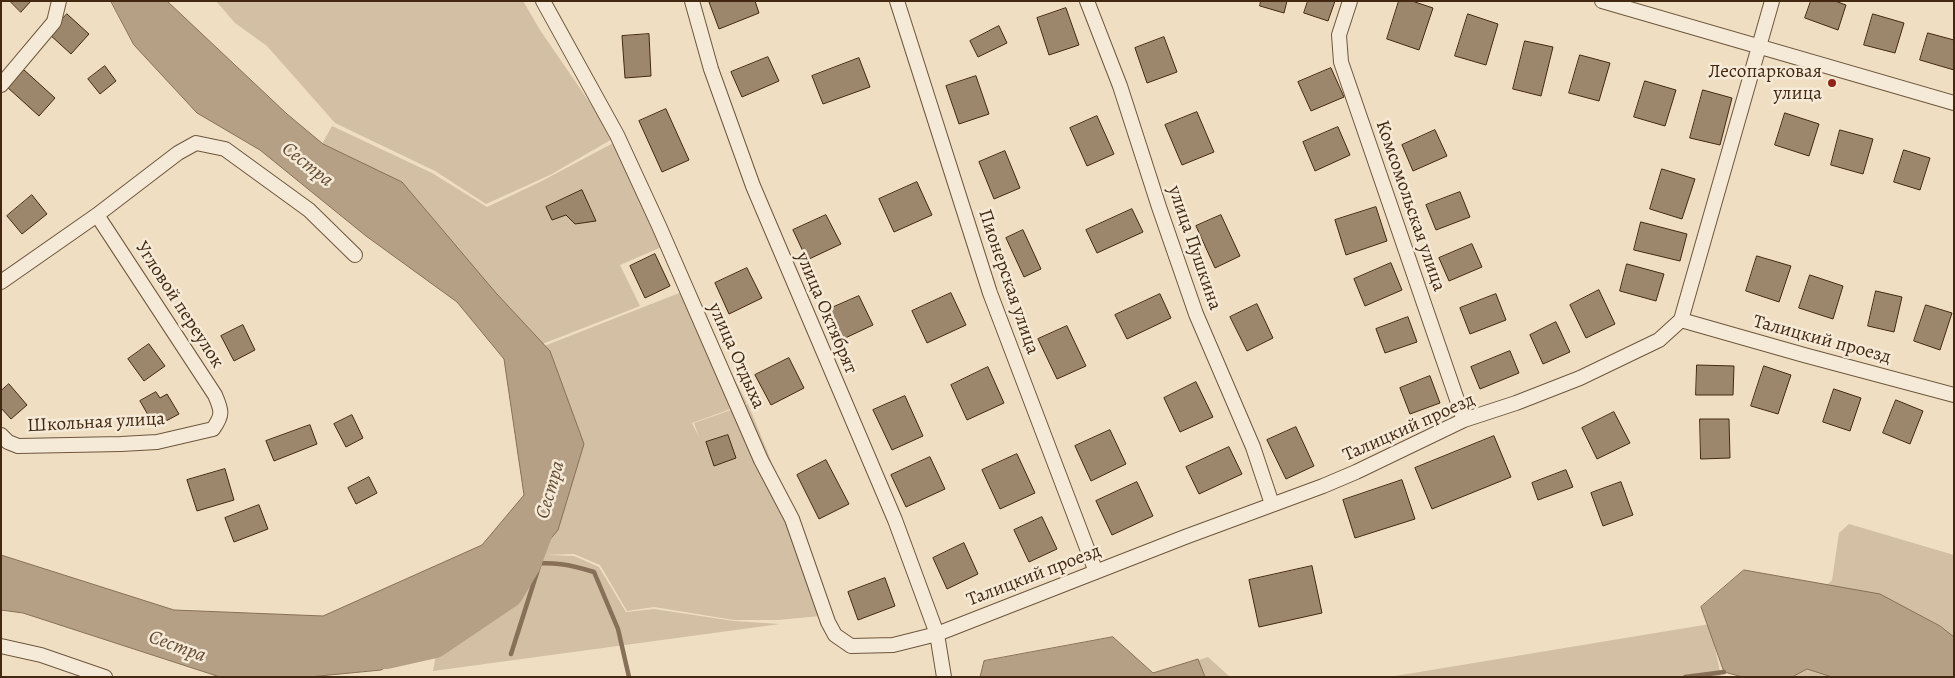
<!DOCTYPE html>
<html>
<head>
<meta charset="utf-8">
<style>
	body { margin:0 }
	#map { position:relative; width:1955px; height:678px; overflow:hidden; background:#efdec2; font-family:Alegreya,serif }
	canvas { display:block }
	.frame { position:absolute; inset:0; border:2px solid #432811; pointer-events:none }
</style>
</head>
<body>
<div id="map">
<canvas width="1955" height="678"></canvas>
<div class="frame"></div>
</div>
<script>
const c = document.querySelector('canvas').getContext('2d');
c.lineJoin = 'round';
function paint(path, color) { c.fillStyle = color; c.fill(path, 'evenodd'); }
function trace(path, color, width, dash) { c.strokeStyle = color; c.lineWidth = width; c.lineCap = dash ? 'butt' : 'round'; c.setLineDash(dash || []); c.stroke(path); }
function drawText(font, color, halo, rows, align = 'center') {
  c.font = font + ' Alegreya,serif'; c.lineWidth = 5; c.setLineDash([]); c.textBaseline = 'middle'; c.strokeStyle = halo; c.fillStyle = color; for (const [text, x, y, turn = 0] of rows) {
    c.save(); c.translate(x, y); c.rotate((+turn || 0) * Math.PI / 180); c.textAlign = isNaN(turn) ? turn : align; if (halo) c.strokeText(text, 0, 0); c.fillText(text, 0, 0); c.restore();
  }
}
paint(new Path2D(`
	M216 1H523L540 30 614 138 550 175 486 204 435 171 335 123 267 46 235 23Z
	M332 126 432 173 487 207 540 182 617 141 673 242 620 265 640 306 532 348 316 155Z
	M687 290 747 403 692 423 699 437 694 423 748 404 770 458 820 616 778 620H734L654 607 627 611 600 565 574 554 542 555 580 455 534 350Z
	M1849 524 1954 555V677H1740L1832 580 1839 533Z
	M547 555 574 556 599 567 626 612 654 609 734 621 780 624 433 671 438 644 511 596 530 560Z
	M1710 624 1721 677H1389Z
	M1208 657 1230 677H1149Z`), '#d2bfa4');
const water = new Path2D(`
	M111 1H167L287 114 323 144 402 182 496 293 550 351 584 444 558 530 493 607 381 670 309 677H220L23 613 1 610V555L174 610 323 616 482 545 524 495 504 359 457 302 366 236 260 150 197 113 134 45Z
	M1744 570 1880 594 1940 626 1954 637V677H1832L1807 669 1792 677H1743L1724 672 1701 607Z
	M1113 637 1153 673 1198 659 1205 677H980L984 661Z`);
paint(water, '#b5a086');
trace(water, '#877057', 1);
trace(new Path2D(`
	M527 564C555 562 568 564 594 572L618 629 629 677
	M511 654 540 563
	M1685 677 1724 672`), '#877057', 4.5);
trace(new Path2D(`
	M386 655 435 644 509 594 527 564 540 529`), '#b5a086', 28);
const building = new Path2D(`
	M10 1H31L21 12Z
	M712 1H755L759 13 719 29 709 2Z
	M1261 1H1287L1284 13 1260 6Z
	M1308 1H1335L1328 21 1304 13Z
	M1399 1H1412L1433 8 1419 50 1387 39Z
	M1811 1H1835L1846 5 1838 30 1805 18Z
	M1066 8 1079 45 1049 55 1037 18Z
	M67 14 89 34 71 54 49 34Z
	M1468 14 1498 24 1486 65 1455 56Z
	M1873 14 1904 23 1895 53 1864 45Z
	M999 26 1007 43 978 57 970 41Z
	M1928 33 1954 40V70L1920 60Z
	M649 34 651 76 625 78 622 36Z
	M1164 37 1177 72 1147 83 1135 48Z
	M1525 41 1553 47 1541 96 1513 89Z
	M1580 55 1610 63 1599 101 1569 93Z
	M768 57 779 81 742 97 731 72Z
	M859 58 870 87 823 104 812 76Z
	M105 66 116 81 100 94 88 79Z
	M1331 68 1344 97 1311 111 1298 82Z
	M23 69 55 98 39 116 7 87Z
	M976 76 989 114 959 124 946 86Z
	M1645 81 1676 90 1665 126 1634 117Z
	M1703 90 1732 98 1720 145 1690 138Z
	M666 109 689 160 662 172 639 121Z
	M1197 112 1214 152 1182 165 1165 125Z
	M1785 113 1819 124 1809 156 1775 145Z
	M1097 116 1114 154 1087 166 1070 128Z
	M1338 127 1350 155 1315 171 1303 142Z
	M1435 130 1447 156 1413 171 1402 145Z
	M1840 130 1873 139 1863 174 1831 165Z
	M1904 150 1930 158 1920 190 1894 182Z
	M1005 151 1020 188 994 199 979 162Z
	M1662 169 1695 179 1682 219 1650 209Z
	M917 182 932 215 894 232 879 199Z
	M582 190 596 221 575 224 566 215 552 220 546 207Z
	M1460 192 1470 217 1436 230 1426 205Z
	M32 195 47 214 22 234 7 216Z
	M1376 207 1387 241 1346 255 1335 220Z
	M1132 209 1143 232 1097 253 1086 230Z
	M826 215 841 244 807 260 793 230Z
	M1221 215 1240 256 1215 268 1196 226Z
	M1641 222 1687 234 1680 261 1634 250Z
	M1023 230 1041 269 1024 277 1006 238Z
	M1472 244 1482 267 1449 281 1439 258Z
	M655 254 670 286 645 298 630 266Z
	M1757 256 1791 266 1779 302 1746 291Z
	M1391 263 1402 290 1365 306 1354 279Z
	M1627 264 1664 274 1656 301 1620 291Z
	M747 268 762 298 729 314 715 283Z
	M1810 275 1843 286 1833 319 1799 308Z
	M1599 290 1615 324 1586 338 1570 305Z
	M1876 291 1902 297 1894 332 1868 326Z
	M951 293 966 325 927 343 912 311Z
	M1160 294 1171 318 1127 339 1115 315Z
	M1496 294 1506 320 1470 334 1460 308Z
	M859 296 873 325 841 340 827 310Z
	M1257 304 1273 338 1247 351 1230 317Z
	M1926 305 1952 313 1940 350 1914 341Z
	M1408 317 1417 342 1385 353 1376 329Z
	M1556 322 1570 352 1543 364 1530 335Z
	M243 325 255 350 234 361 221 336Z
	M1067 326 1086 366 1057 379 1038 339Z
	M149 344 165 366 144 381 128 359Z
	M1510 351 1519 373 1480 389 1471 367Z
	M789 358 804 388 771 405 755 375Z
	M1697 365 1734 366 1733 395H1696Z
	M1764 366 1791 375 1778 414 1751 406Z
	M988 367 1004 403 967 420 951 385Z
	M1430 376 1440 403 1410 414 1400 388Z
	M1196 382 1213 417 1180 432 1164 398Z
	M9 384 27 405 11 419 1 408V391Z
	M1834 389 1861 398 1850 431 1823 422Z
	M156 392 160 398 167 394 179 414 155 427 140 401Z
	M905 396 923 436 892 450 873 410Z
	M1896 400 1923 411 1910 444 1883 433Z
	M1614 412 1630 443 1597 459 1582 428Z
	M352 415 363 438 346 447 334 424Z
	M1700 419H1729L1730 458 1701 459Z
	M310 425 317 444 274 461 266 441Z
	M1296 427 1314 466 1286 479 1267 440Z
	M1110 430 1126 464 1091 481 1075 446Z
	M728 435 736 458 714 466 706 442Z
	M1494 436 1511 477 1432 509 1415 468Z
	M1229 447 1242 474 1199 494 1186 467Z
	M1017 454 1035 493 1000 509 982 470Z
	M930 457 945 489 906 507 891 475Z
	M826 460 849 504 819 519 797 475Z
	M225 469 234 500 197 511 187 480Z
	M1566 470 1573 487 1538 500 1532 483Z
	M369 477 377 493 356 504 348 488Z
	M1402 480 1415 519 1355 538 1343 500Z
	M1137 482 1153 516 1112 535 1096 501Z
	M1621 482 1633 515 1603 526 1591 493Z
	M259 505 268 529 234 542 225 518Z
	M1042 517 1057 549 1029 562 1014 530Z
	M964 543 978 574 947 589 933 558Z
	M1312 566 1322 613 1259 627 1249 580Z
	M885 578 895 606 858 620 848 592Z`);
paint(building, '#9c876d');
trace(building, '#432811', 1);
const minor = new Path2D(`
	M543 1 617 135 659 226 761 460 792 519 828 622 835 635 851 646 893 645 937 634 1185 537 1323 486 1356 472 1464 420 1516 403 1580 378 1659 340 1681 320
	M692 1 711 69 753 186 895 520 937 634 944 677
	M897 1 990 293 1096 572
	M1087 1 1120 86 1159 207 1196 314 1253 447 1272 504
	M1350 1 1339 35 1341 62 1464 420
	M1602 1 1954 103
	M1 85 54 22 59 1
	M1 282 97 215 178 153 196 143 225 149 309 210 355 255
	M1681 320 1772 1
	M1681 320 1804 355 1954 395
	M1 435 8 442 18 446 121 444 157 442 213 429C223 415 222 411 215 395L97 215
	M1 646 41 655 105 677`);
trace(minor, '#6e563d', 16);
trace(minor, '#f5ead7', 14);
for (const [x, y, r, color] of [
	[1832,83,5,"#8f2418"]
]) { const dot = new Path2D(); dot.arc(x, y, r, 0, 2 * Math.PI); c.fillStyle = color; c.fill(dot); trace(dot, '#f5ead7', 2); }
drawText('19px', '#432811', '#f5ead7', [
	["Лесопарковая",1822,72],
	["улица",1822,94]
], 'right');
drawText('19px', '#432811', '#f5ead7', [
	["Комсомольская улица",1410,206,71],
	["улица Пушкина",1194,248,71],
	["Пионерская улица",1008,282,71],
	["Угловой переулок",179,305,57],
	["улица Октябрят",826,313,67],
	["Талицкий проезд",1822,340,15],
	["улица Отдыха",736,356,66],
	["Школьная улица",96,423,-3],
	["Талицкий проезд",1409,428,-24],
	["Талицкий проезд",1034,576,-21]
]);
drawText('italic 20px', '#654c34', '#f5ead7', [
	["Сестра",307,165,38],
	["Сестра",551,490,-74],
	["Сестра",177,647,20]
]);
</script>
</body>
</html>
